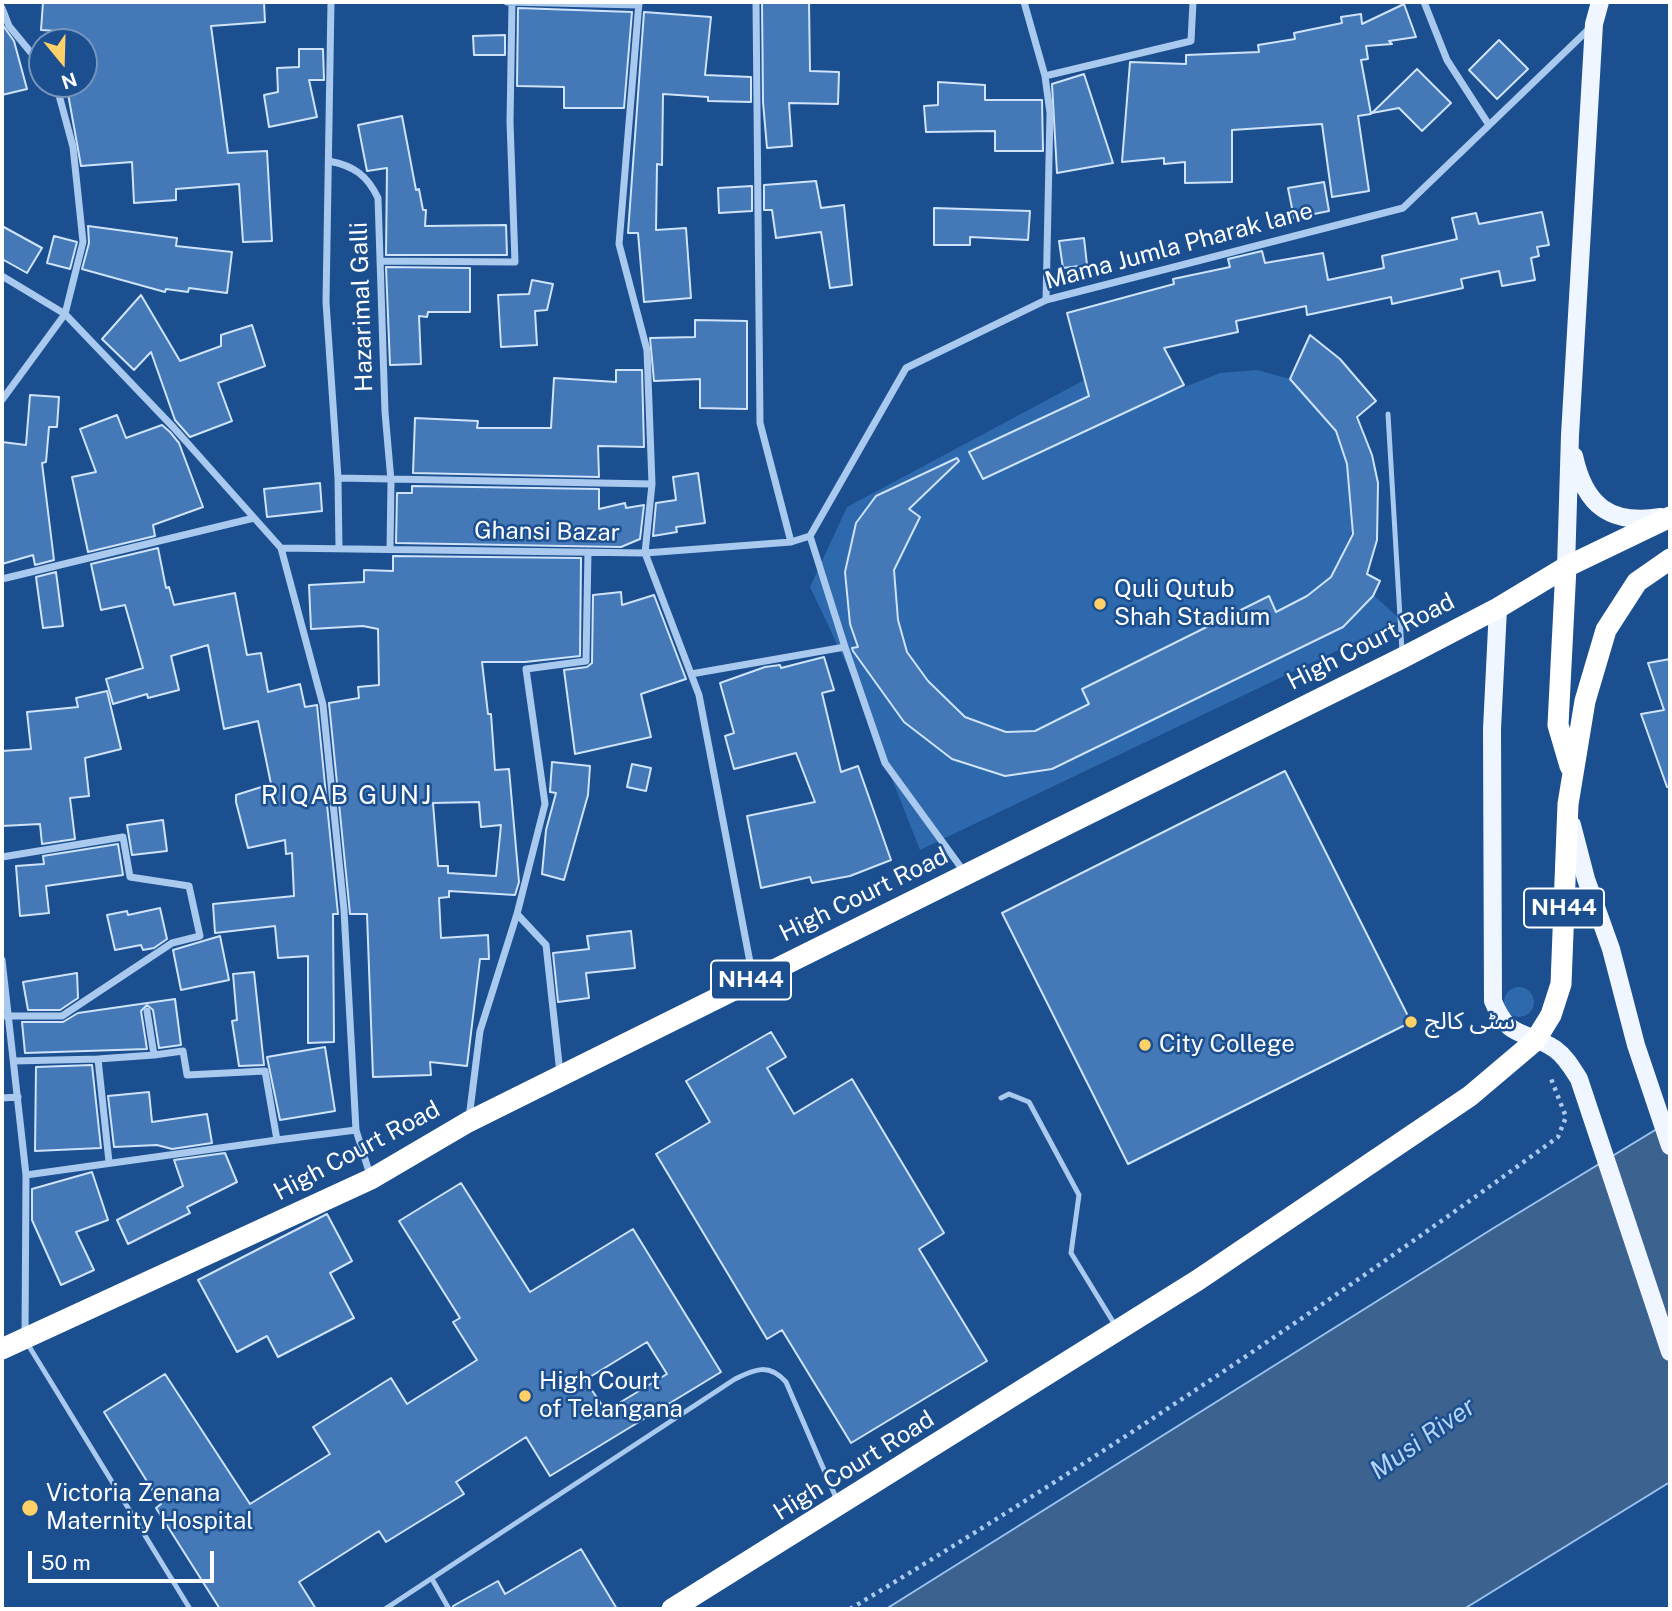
<!DOCTYPE html>
<html>
<head>
<meta charset="utf-8">
<style>
	body { margin:0 }
	#map { position:relative; width:1672px; height:1611px; overflow:hidden; background:#1b4f8f; font-family:"Public Sans",sans-serif }
	canvas { display:block }
	.frame { position:absolute; inset:0; border:4px solid #fff; pointer-events:none }
	.north { position:absolute; left:28px; top:28px; width:70px; height:70px; box-sizing:border-box; background:#1b4f8f; border:2px solid #7695bc; border-radius:50%; rotate:161deg; font-size:19px; font-weight:700; line-height:28px; text-align:center; color:#fff }
	.north::after { content:''; display:block; margin:auto; width:24px; height:32px; background:#ffd166; clip-path:polygon(50% 0,100% 100%,50% 72%,0 100%) }
	.scale { position:absolute; left:28px; top:1551px; width:186px; height:32px; box-sizing:border-box; border:4px solid #fff; border-top:0; padding-left:9px; font-size:21px; line-height:24px; white-space:nowrap; color:#fff; -webkit-text-stroke:5px #1b4f8f; paint-order:stroke }
</style>
</head>
<body>
<div id="map">
<canvas width="1672" height="1611"></canvas>
<div class="frame"></div>
<div class="north">N</div>
<div class="scale">50 m</div>
</div>
<script>
const c = document.querySelector('canvas').getContext('2d');
c.lineJoin = 'round';
function paint(path, color) { c.fillStyle = color; c.fill(path, 'evenodd'); }
function trace(path, color, width, dash) { c.strokeStyle = color; c.lineWidth = width; c.lineCap = dash ? 'butt' : 'round'; c.setLineDash(dash || []); c.stroke(path); }
function drawText(font, color, halo, rows, align = 'center') {
  c.font = font + ' "Public Sans","Noto Sans Arabic",sans-serif'; c.lineWidth = 5; c.setLineDash([]); c.textBaseline = 'middle'; c.strokeStyle = halo; c.fillStyle = color; for (const [text, x, y, turn = 0] of rows) {
    c.save(); c.translate(x, y); c.rotate((+turn || 0) * Math.PI / 180); c.textAlign = isNaN(turn) ? turn : align; if (halo) c.strokeText(text, 0, 0); c.fillText(text, 0, 0); c.restore();
  }
}
paint(new Path2D(`
	M1118 362 1157 398 1220 373 1257 370 1290 379 1336 431 1347 464 1352 531 1338 563 1401 620 920 850 847 665 810 587 847 507Z
	M1504 1002a15 15 0 1 1 30 0a15 15 0 1 1-30 0Z`), '#2e69ad');
const water = new Path2D(`
	M1670 1121V1482L1464 1609H886L1492 1229Z`);
paint(water, '#3c6290');
trace(water, '#9cc4f0', 2);
const building = new Path2D(`
	M43 2H264L265 22 211 26 228 153 267 151 272 241 243 242 239 184 176 189V200L134 203 132 162 81 166 67 88 84 86V42H74V32L41 30Z
	M762 2H809L810 71 839 72 838 104 789 103 792 146 767 148 763 102Z
	M1404 4 1416 37 1389 41 1392 44 1366 46 1368 59 1361 60 1371 114 1358 116 1369 191 1332 197 1322 124 1232 130V182L1185 183V162L1164 164V158L1122 162 1130 62 1186 64V55L1259 52 1258 45 1295 39 1294 33 1342 23 1341 17 1361 14 1362 24Z
	M518 8 632 12 624 108H564V87L517 86Z
	M644 12 711 17 705 75 751 77V102L708 101V97L663 94 662 165 657 164 656 230 686 228 691 298 644 302 638 233H628Z
	M2 24 14 41 27 89 2 95Z
	M505 35V55H474L473 36Z
	M1499 40 1528 69 1497 99 1469 70Z
	M299 49H323L324 80H309L317 117 269 127 264 95 278 92 277 68 299 67Z
	M1417 69 1451 103 1422 131 1399 108 1372 113Z
	M1084 74 1113 163 1057 173 1052 84Z
	M938 82 985 85V100H1042L1043 151H995V131L926 132 924 106 938 105Z
	M402 116 416 190 419 189 423 210H426L425 226 506 225 507 255H386L387 168 367 171 358 125Z
	M816 181 821 208 844 205 852 285 830 288 821 232 776 238 772 210H764V185Z
	M1324 182 1329 211 1294 218 1288 188Z
	M752 186V211L719 213 718 188Z
	M934 208 1030 211 1028 240 970 237V245H934Z
	M1542 212 1549 245 1537 247 1539 256 1531 258 1535 280 1502 286 1499 271 1461 279 1463 288 1392 304 1391 297 1307 315 1306 306 1236 321 1238 332 1164 348 1184 385 983 479 969 452 1089 396 1067 313 1174 284 1173 279 1230 267 1228 259 1262 251 1265 263 1323 253 1328 280 1384 268 1382 256 1457 239 1452 218 1476 213 1479 224Z
	M2 226 42 248 27 273 2 259Z
	M88 226 177 238 176 246 232 252 227 293 189 288 188 292 166 289 165 292 82 269 89 243Z
	M54 236 77 242 70 269 47 263Z
	M1084 238 1087 265 1063 268 1059 241Z
	M386 267 470 268V312H428L427 317 419 316 421 364 390 365Z
	M532 280 553 284 547 310 535 311 537 345 501 347 498 295 529 294Z
	M141 295 180 361 221 346V335L252 325 265 366 218 383 232 421 190 437 175 420 151 352 134 370 102 339Z
	M695 320 747 321V409L700 408V379L654 381 650 338 695 337Z
	M1310 335 1340 359 1376 401 1357 417 1372 455 1378 483 1377 540 1367 574 1380 581 1373 596 1343 627 1052 769 1005 776 952 759 904 722 853 651 852 648 858 647 850 624 845 572 856 523 876 496 957 458 959 461 909 509 920 517 894 570 898 620 907 652 928 681 965 717 1006 732 1035 731 1089 704 1082 689 1269 596 1276 612 1307 596 1331 577 1353 534 1347 464 1336 431 1290 379Z
	M616 370H642L644 447 598 446 599 477 413 473 415 418 478 421 477 428H551L554 378 616 382Z
	M30 395 59 397 57 427H49L46 462 42 463 54 560 35 565 33 555 2 564V442L26 445Z
	M117 415 126 438 162 425 170 432 179 443 203 507 153 525 155 536 88 552 72 477 96 472 80 429Z
	M698 473 705 523 676 527 677 532 653 536 656 503 676 500 673 477Z
	M320 483 322 511 267 517 264 489Z
	M412 486 599 489V509L625 503 626 508 644 505 640 539 621 547 396 543 397 493H412Z
	M158 548 166 588 169 587 174 605 235 593 247 655 261 653 268 692 300 684 305 707 317 705 338 914H333L334 1042 308 1043V956L278 958 275 926 215 933 213 904 294 896 292 853 286 854 285 840 248 848 236 802V795L271 784 258 721 224 729 208 645 171 656 179 690 148 698 147 694 113 704 106 679 143 668 125 605 101 610 91 564Z
	M393 556 581 558 580 656 525 662H482L488 714H491L495 770 509 769 519 882 515 895 449 891V897L439 898 441 938 488 935 489 959H480L467 1066 430 1062 431 1075 373 1077 367 914H350L329 703 359 698 358 687 379 685 378 629 363 626 311 629 309 585 364 582V570L393 571ZM479 802 481 827 501 825 496 876 448 873V866H438L433 803Z
	M56 572 63 626 43 628 36 577Z
	M621 592 622 605 654 595 686 679 641 694 651 737 575 754 564 670 587 667 592 663 593 595Z
	M824 657 834 690 822 693 841 772 858 766 891 860 850 876 812 883 810 877 761 888 747 816 815 802 796 753 734 769 725 736 734 733 720 683 765 667 780 665 781 668Z
	M1670 659V787H1667L1641 714 1664 710 1648 663Z
	M107 691 121 749 85 758 89 796 70 798 75 839 42 844 40 824 2 826V751L31 749 27 712 78 707 76 698Z
	M552 762 590 766 588 795 564 880 542 874 546 830 556 793 550 792Z
	M632 764 651 768 646 791 627 787Z
	M1285 771 1411 1022 1128 1164 1002 913Z
	M163 820 167 851 132 855 127 825Z
	M118 844 123 875 46 886 49 913 20 916 16 866 44 864 43 856Z
	M160 908 167 939 154 948 143 950 141 945 115 950 107 915 127 911 128 915Z
	M631 931 635 968 586 973 589 998 558 1002 553 953 589 949 587 936Z
	M220 936 229 980 181 990 173 950Z
	M254 972 264 1065 239 1066 232 1021 237 1020 233 974Z
	M77 973 78 998 60 1010H28L23 982Z
	M175 999 181 1045 159 1048 153 1010 147 1005 141 1011 147 1049 25 1053 22 1022H63L78 1013Z
	M771 1032 786 1057 767 1068 794 1114 852 1079 944 1233 919 1249 987 1361 851 1443 782 1330 767 1339 656 1154 710 1122 686 1081Z
	M325 1047 335 1111 280 1120 267 1057Z
	M92 1065 101 1148 35 1151 36 1067Z
	M149 1092 152 1122 207 1114 212 1143 172 1149 157 1145 114 1147 108 1096Z
	M225 1153 237 1182 187 1207 190 1213 128 1244 117 1220 183 1186 174 1160Z
	M92 1172 108 1220 76 1232 94 1270 61 1285 32 1220V1189Z
	M461 1183 530 1292 633 1229 721 1372 550 1476 526 1437 456 1482 464 1494 386 1542 379 1531 299 1582 316 1609H220L156 1508 161 1504 104 1412 165 1374 250 1504 330 1454 313 1427 391 1378 407 1404 477 1360 453 1322 460 1318 399 1221ZM647 1342 667 1374 606 1411 585 1380Z
	M327 1214 352 1261 330 1273 354 1318 278 1357 267 1336 237 1352 198 1280Z
	M581 1549 617 1609H454L453 1606 498 1581 505 1594Z`);
paint(building, '#4478b7');
trace(building, '#cfe3fa', 2);
trace(new Path2D(`
	M850 1609C1093 1463 1329 1304 1558 1137L1566 1117 1550 1076`), '#a9c9ee', 4.5, [3.5, 5]);
trace(new Path2D(`
	M1388 414 1402 651
	M1001 1098 1009 1094 1029 1102 1079 1195 1071 1253 1115 1325
	M27 1343 190 1609
	M432 1579 449 1609
	M385 1609 735 1379C755 1369 769 1363 786 1382L837 1500`), '#a9c9ee', 5);
trace(new Path2D(`
	M331 2 326 302 338 478 652 484
	M507 2 639 5
	M639 2 619 244 647 350 652 484 645 553 699 695 753 978
	M756 2 760 423 791 542
	M1024 2 1045 76 1050 113 1046 300
	M1424 2 1447 60 1489 125
	M2 8 9 26 42 66
	M1045 76 1191 41 1193 2
	M329 161C354 166 367 175 378 198L385 412 391 481 390 549
	M380 261 515 262 510 122 512 2
	M2 276 65 314 174 428 281 548 323 705 344 910 356 1130 370 1175
	M2 400 65 314 83 242 73 147 56 84
	M338 478 339 548
	M810 536 906 368 1046 300 1403 208 1591 27
	M281 548 645 553 791 542 810 536
	M2 579 254 518
	M845 647 885 763 965 873
	M691 674 845 647 810 536
	M2 857 123 837 130 877 189 886 200 936 172 943 62 1016H2
	M517 914 546 945 560 1073
	M2 960 26 1175 25 1336
	M147 1011 154 1055 183 1051 187 1075 265 1071 277 1140 356 1130
	M14 1061 98 1059
	M2 1098 18 1097
	M469 1118 480 1031 517 914 545 804 526 669 586 661 588 552
	M109 1162 98 1059 154 1055
	M26 1175 277 1140`), '#a9c9ee', 7);
trace(new Path2D(`
	M1574 456C1585 506 1610 525 1661 517
	M1566 567 1570 435 1594 24 1600 2
	M1498 608 1492 729 1493 1001C1509 1041 1525 1029 1555 1049 1566 1057 1572 1068 1579 1079L1670 1352
	M1572 825 1586 879 1611 949 1636 1045 1670 1146`), '#f0f6ff', 18);
trace(new Path2D(`
	M1566 567 1558 725 1570 766
	M2 1349 371 1179 468 1122 1402 658 1498 608 1566 567 1670 517
	M672 1609 1198 1280 1470 1096 1535 1041 1551 1015 1561 984 1568 804 1585 701 1606 630 1637 582 1670 559`), '#fff', 21);
for (const [x, y, r, color] of [
	[1100,604,7,"#ffd166"],
	[1411,1022,7,"#ffd166"],
	[1145,1045,7,"#ffd166"],
	[525,1396,7,"#ffd166"],
	[30,1508,9,"#ffd166"]
]) { const dot = new Path2D(); dot.arc(x, y, r, 0, 2 * Math.PI); c.fillStyle = color; c.fill(dot); trace(dot, '#1b4f8f', 2.5); }
for (const [x, y, w] of [
	[1564,908,80],
	[751,980,80]
]) { const box = new Path2D(); box.roundRect(x - w / 2, y - 19.5, w, 39, 5); c.fillStyle = '#1b4f8f'; c.fill(box); trace(box, '#fff', 2); }
drawText('bold 23px', '#fff', null, [
	["NH44",1564,908],
	["NH44",751,980]
]);
drawText('24px', '#fff', '#1b4f8f', [
	["Mama Jumla Pharak lane",1179,246,-15],
	["Hazarimal Galli",362,307,-92],
	["Ghansi Bazar",547,532,1],
	["High Court Road",1371,642,-27],
	["High Court Road",864,895,-26],
	["High Court Road",357,1151,-28],
	["High Court Road",854,1466,-32]
]);
drawText('24px', '#fff', '#1b4f8f', [
	["Quli Qutub",1114,590],
	["Shah Stadium",1114,618],
	["سٹی کالج",1425,1022],
	["City College",1159,1045],
	["High Court",539,1382],
	["of Telangana",539,1410],
	["Victoria Zenana",46,1494],
	["Maternity Hospital",46,1522]
], 'left');
c.letterSpacing = '2px';
drawText('26px', '#fff', '#1b4f8f', [
	["RIQAB GUNJ",347,796]
]);
c.letterSpacing = '0px';
drawText('italic 26px', '#b5d3f5', '#1b4f8f', [
	["Musi River",1423,1439,-35]
]);
</script>
</body>
</html>
